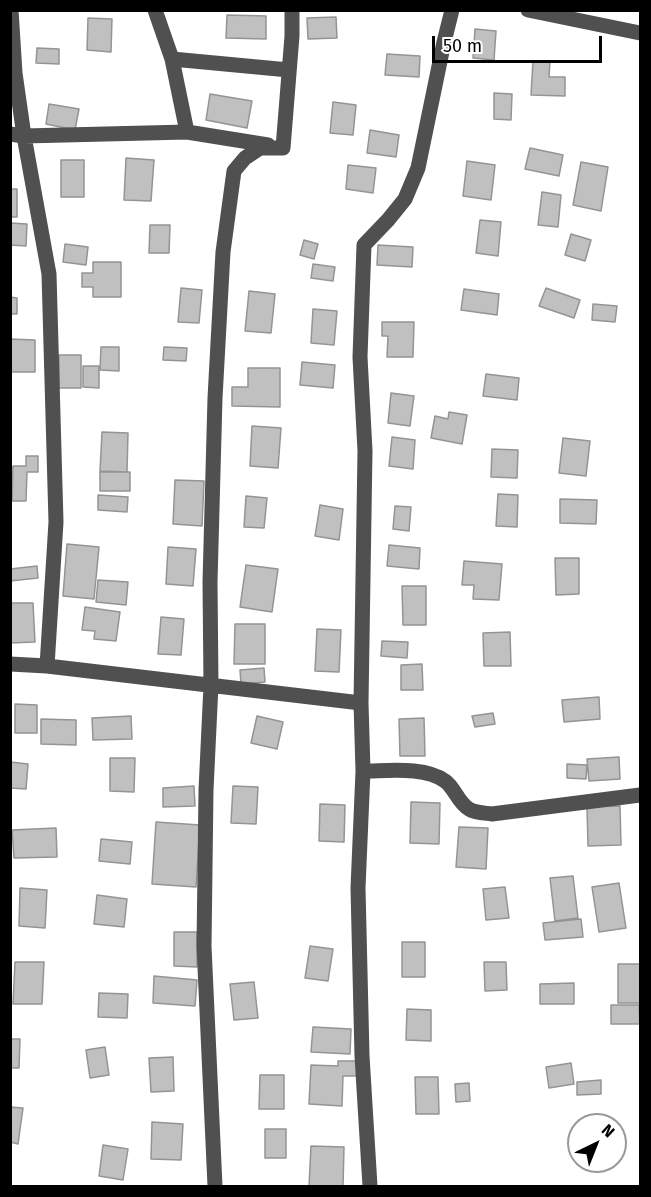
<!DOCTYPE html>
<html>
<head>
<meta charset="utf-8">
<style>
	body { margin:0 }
	#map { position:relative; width:651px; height:1197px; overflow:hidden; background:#fff; font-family:"Fira Sans",sans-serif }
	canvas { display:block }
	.frame { position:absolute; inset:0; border:12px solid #000; pointer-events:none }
	.north { position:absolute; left:567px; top:1113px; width:60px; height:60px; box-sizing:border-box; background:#fff; border:2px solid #999; border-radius:50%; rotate:43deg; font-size:16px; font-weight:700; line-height:24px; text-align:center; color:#000 }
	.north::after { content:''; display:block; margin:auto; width:21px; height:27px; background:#000; clip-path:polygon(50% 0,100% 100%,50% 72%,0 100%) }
	.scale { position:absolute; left:432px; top:36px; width:170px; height:27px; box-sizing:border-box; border:3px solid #000; border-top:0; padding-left:8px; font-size:18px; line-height:21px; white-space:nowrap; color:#000; -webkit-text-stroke:4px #fff; paint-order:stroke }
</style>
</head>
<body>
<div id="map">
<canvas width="651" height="1197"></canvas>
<div class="frame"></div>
<div class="north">N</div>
<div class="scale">50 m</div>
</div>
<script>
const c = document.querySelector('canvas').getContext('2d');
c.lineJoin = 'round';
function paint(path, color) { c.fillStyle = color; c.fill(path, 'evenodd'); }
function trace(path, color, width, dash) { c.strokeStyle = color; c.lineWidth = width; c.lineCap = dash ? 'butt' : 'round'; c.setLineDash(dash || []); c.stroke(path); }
const building = new Path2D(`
	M227 15 266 16V39L226 38Z
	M336 17 337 38 308 39 307 18Z
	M88 18 112 19 111 52 87 50Z
	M475 29 496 31 494 60 473 58Z
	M37 48 59 49V64L36 63Z
	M387 54 420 56 419 77 385 75Z
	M533 61H550L549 77H565V96L531 95Z
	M494 93 512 94 511 120 494 119Z
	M210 94 252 101 247 128 206 120Z
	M333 102 356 105 353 135 330 133Z
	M49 104 79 109 75 130 46 124Z
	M370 130 399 135 396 157 367 153Z
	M530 148 563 155 559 176 525 169Z
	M126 158 154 160 151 201 124 200Z
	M61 160H84V197H61Z
	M467 161 495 165 491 200 463 196Z
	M581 162 608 167 601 211 573 205Z
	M348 165 376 168 373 193 346 189Z
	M10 189H17V217H10Z
	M542 192 561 195 558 227 538 225Z
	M480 220 501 222 498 256 476 253Z
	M10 223 27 224 26 246 10 245Z
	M150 225H170L169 253H149Z
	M571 234 591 240 585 261 565 255Z
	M304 240 318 244 314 259 300 255Z
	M65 244 88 247 86 265 63 262Z
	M378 245 413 247 412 267 377 265Z
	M93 262H121V297H93V287H82V273H93Z
	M313 264 335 267 333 281 311 278Z
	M181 288 202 290 199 323 178 322Z
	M546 288 580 300 574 318 539 306Z
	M464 289 499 294 497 315 461 310Z
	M249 291 275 294 271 333 245 331Z
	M10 297 17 298V314H10Z
	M593 304 617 306 615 322 592 320Z
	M313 309 337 311 334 345 311 343Z
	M382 322H414L413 357H387L388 336H382Z
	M10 339 35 340V372H10Z
	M101 347H119V371L100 370Z
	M164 347 187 348 186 361 163 360Z
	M59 355H81V388H59Z
	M302 362 335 365 333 388 300 385Z
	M83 366H99V388L83 387Z
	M248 368H280V407L232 406V387H248Z
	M486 374 519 378 517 400 483 396Z
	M391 393 414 396 410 426 388 423Z
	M449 412 467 415 462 444 431 438 435 416 448 419Z
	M252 426 281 428 278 468 250 466Z
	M102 432 128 433 127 472 100 471Z
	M392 437 415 440 413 469 389 466Z
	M563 438 590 441 586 476 559 473Z
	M492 449 518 450 517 478 491 477Z
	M26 456H38V472H27L26 501H12L13 466H26Z
	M100 472H130V491H100Z
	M175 480 204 481 202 526 173 524Z
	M498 494 518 495 517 527 496 526Z
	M98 495 128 497 127 512 98 510Z
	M246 496 267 498 264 528 244 527Z
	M560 499 597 500 596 524 560 523Z
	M320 505 343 509 339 540 315 536Z
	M395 506 411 507 409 531 393 529Z
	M67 544 99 547 94 599 63 596Z
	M389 545 420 548 419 569 387 566Z
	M168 547 196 549 193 586 166 584Z
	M555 558H579V594L556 595Z
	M464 561 502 564 499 600 473 599 474 585H462Z
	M246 565 278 569 272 612 240 607Z
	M37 566 38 578 10 581V569Z
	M98 580 128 582 126 605 96 602Z
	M402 586H426V625H403Z
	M10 603H33L35 642 10 643Z
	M85 607 120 612 116 641 94 639 95 631 82 630Z
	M161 617 184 619 181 655 158 654Z
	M235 624H265V664H234Z
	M317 629 341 630 339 672 315 671Z
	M510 632 511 666H484L483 633Z
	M382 641 408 642 407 658 381 656Z
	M422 664 423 690H401V665Z
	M264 668 265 682 241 684 240 670Z
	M599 697 600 719 564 722 562 700Z
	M15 704 37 705V733H15Z
	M493 713 495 724 475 727 472 716Z
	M131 716 132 739 93 740 92 718Z
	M257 716 283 722 277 749 251 743Z
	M424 718 425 756H400L399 719Z
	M41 719 76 720V745L41 744Z
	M619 757 620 779 589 781 587 759Z
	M110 758H135L134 792 110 791Z
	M10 762 28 764 26 789 10 788Z
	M567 764 587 765 586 779 567 778Z
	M194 786 195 806 163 807V788Z
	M233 786 258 787 256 824 231 823Z
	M411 802 440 803 439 844 410 843Z
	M320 804 345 805 344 842 319 841Z
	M620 806 621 845 588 846 587 807Z
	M156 822 200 825 196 887 152 884Z
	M459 827 488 828 486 869 456 867Z
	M56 828 57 857 14 858 12 830Z
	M101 839 132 842 130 864 99 861Z
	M573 876 578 918 555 921 550 878Z
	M619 883 626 928 599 932 592 887Z
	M505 887 509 918 486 920 483 889Z
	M20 888 47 890 45 928 19 926Z
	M97 895 127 899 124 927 94 924Z
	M581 919 583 937 545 940 543 923Z
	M174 932H197V967L174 966Z
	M402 942H425V977H402Z
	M310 946 333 949 328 981 305 978Z
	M15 962H44L42 1004H13Z
	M484 962H506L507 990 485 991Z
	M618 964H640V1003H618Z
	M154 976 197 980 195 1006 153 1003Z
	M254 982 258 1018 234 1020 230 984Z
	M574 983V1004H540V984Z
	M99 993 128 994 127 1018 98 1017Z
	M611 1005H639L640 1024H611Z
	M407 1009 431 1010V1041L406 1040Z
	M313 1027 351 1029 350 1054 311 1052Z
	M10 1039H20L19 1068H10Z
	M105 1047 109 1075 90 1078 86 1050Z
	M173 1057 174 1091 151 1092 149 1058Z
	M338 1061H359V1076H343L342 1106 309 1104 311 1065 338 1066Z
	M571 1063 574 1084 549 1088 546 1067Z
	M260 1075H284V1109H259Z
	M415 1077H438L439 1114H416Z
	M601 1080V1094L577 1095V1082Z
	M469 1083 470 1101 456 1102 455 1084Z
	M10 1107 23 1108 18 1144 10 1142Z
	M152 1122 183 1124 181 1160 151 1159Z
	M265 1129H286V1158H265Z
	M103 1145 128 1149 123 1180 99 1176Z
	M311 1146 344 1147 343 1186H309Z`);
paint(building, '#c0c0c0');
trace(building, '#949494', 1.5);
trace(new Path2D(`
	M11 10 15 73 24 136 49 274 56 522 47 666
	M155 10 172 59 187 132
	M528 10 640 33
	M172 59 289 70
	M10 134 24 136 187 132 268 145
	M283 148 292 36V10
	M10 664 47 666 361 703
	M363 771C387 771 425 766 445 781 455 788 458 803 469 809 475 813 485 813 492 814L640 795
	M215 1186 204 946 206 790 211 685 210 582 215 398 223 252 234 171 245 158 260 148H283
	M370 1186 362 1056 358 888 363 771 361 703 365 451 360 357 364 245 388 220 405 199 418 168 444 42 452 10`), '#505050', 15);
</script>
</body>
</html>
